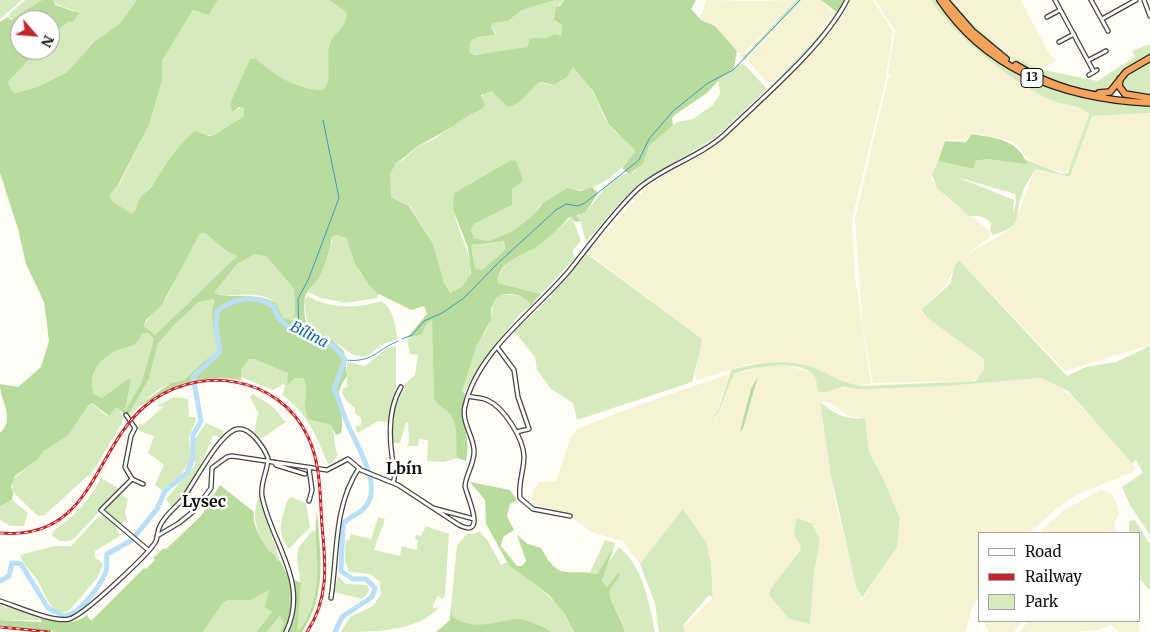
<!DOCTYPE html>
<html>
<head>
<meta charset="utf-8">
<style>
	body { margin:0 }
	#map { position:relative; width:1150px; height:632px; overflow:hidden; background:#fffdf5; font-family:Merriweather,serif }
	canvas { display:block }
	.legend { position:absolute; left:978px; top:532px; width:162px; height:90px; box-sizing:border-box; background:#fff; border:1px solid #a0a0a0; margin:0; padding:6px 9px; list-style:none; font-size:15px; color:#111 }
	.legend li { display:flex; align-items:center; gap:10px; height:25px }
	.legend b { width:25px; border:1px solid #a0a0a0 }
	.north { position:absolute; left:10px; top:10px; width:50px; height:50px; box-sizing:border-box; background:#fff; border:1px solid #a0a0a0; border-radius:50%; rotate:117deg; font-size:14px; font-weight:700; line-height:20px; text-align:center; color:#111 }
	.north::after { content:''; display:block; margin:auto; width:18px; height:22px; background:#c4262e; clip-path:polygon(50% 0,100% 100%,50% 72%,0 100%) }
</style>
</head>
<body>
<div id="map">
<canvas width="1150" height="632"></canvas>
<ul class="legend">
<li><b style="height:6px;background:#fff"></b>Road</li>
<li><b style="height:6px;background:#c4262e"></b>Railway</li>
<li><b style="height:14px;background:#d5ebbd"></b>Park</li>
</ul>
<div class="north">N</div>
</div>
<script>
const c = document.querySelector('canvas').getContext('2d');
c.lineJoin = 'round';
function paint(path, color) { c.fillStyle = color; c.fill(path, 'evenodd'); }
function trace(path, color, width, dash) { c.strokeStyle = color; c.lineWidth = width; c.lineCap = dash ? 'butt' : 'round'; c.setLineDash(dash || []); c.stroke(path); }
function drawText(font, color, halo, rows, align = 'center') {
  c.font = font + ' Merriweather,serif'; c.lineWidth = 5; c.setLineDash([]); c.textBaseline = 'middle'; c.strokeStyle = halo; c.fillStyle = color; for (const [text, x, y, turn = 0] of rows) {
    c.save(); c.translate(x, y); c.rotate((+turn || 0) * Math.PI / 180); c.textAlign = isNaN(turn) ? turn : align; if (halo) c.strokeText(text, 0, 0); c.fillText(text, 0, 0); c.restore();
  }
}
paint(new Path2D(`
	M706 0 752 1 796 0 743 54 739 53 715 26 700 19Z
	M802 0H821L833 12V17L783 73 773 82H766L747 59Z
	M851 0H873L893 31 885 83 852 219 855 277 871 384 854 385 800 363 782 361 750 364 697 380 695 375 701 338 593 257 589 253 590 249 649 185 722 140 812 51 838 21Z
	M875 0H931L960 36 1022 83 1050 99 1085 110 1088 115 1070 169 1065 173 1049 169 1027 158 1017 145 1008 140 974 133 965 140H945L931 180 951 202 988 229 990 234 988 239 963 257 1009 230 1014 224 1035 169 1070 178 1092 116 1150 113V345L1065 371 959 260 945 286 920 311 984 359V369L981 376 972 381 873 383 863 329 855 219 888 78 890 77 888 73 895 31Z
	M952 0H1021L1047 50 1056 61 1039 69 1014 58 978 29Z
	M770 365 789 366 809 372 816 377 818 391 823 393 841 388 946 386 1041 378 1061 388 1072 397 1133 463 1135 469 1130 473 1078 494 1056 509 1029 533H979V596L972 608 965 632H685L683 627 713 598 711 564 684 509 640 564 622 541 591 532 569 515 536 505 530 498 532 493 539 482 556 481 570 439 577 429 636 406 729 374 718 408 712 420 717 416 734 374ZM820 402H829L849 416 865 418 869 452 881 473 900 518 897 547 861 601 835 501ZM796 518 812 522 820 540 814 573 810 624 789 619 779 607 800 551 801 546 794 535Z
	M1101 490 1110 493 1115 499 1119 515 1114 523 1117 533H1039L1064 510Z
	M1139 619 1140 632H1119L1111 625 1098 630 1073 632H1020L1028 621Z
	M983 621H1022L1014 632H989Z`), '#f6f3d4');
paint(new Path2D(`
	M0 0H22L0 19Z
	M25 0H42L17 18H9L10 13Z
	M53 0H137L120 23 94 42 67 72 37 87 15 93 12 91 8 82 38 50H50V37L69 20 75 11 55 4Z
	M218 0H329L347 13V23C315 48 340 72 323 90 298 90 273 75 256 58L250 59 241 81 235 111 241 107 244 108V116L214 135H204L144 193 132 215 129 213 113 202 109 196 120 183 149 125 162 81V61L193 10 212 11Z
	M555 0H564L558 6 555 21 562 25 561 37 530 40 527 47C514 50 481 58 470 53L468 46 471 39 496 33 491 27 493 23 508 21 522 10Z
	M796 0H802L747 57 746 61 740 55 746 54Z
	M931 0H937C990 72 1062 105 1150 106V113L1092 116 1070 177 1035 169C1031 177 1025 185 1022 194 1013 219 1025 225 993 235L990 231 991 223C982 215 980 216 969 216L937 188 932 174 938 161 974 169V161L987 159 1026 163 1025 159 1061 174 1068 173 1089 114C1081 105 1062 105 1051 100 1013 83 952 35 931 0ZM957 177 1015 194 1016 203 1013 214 1014 200Z
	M948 0H952L968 19 1005 53 1014 58 1039 69 1097 81 1135 57 1132 51 1150 44V55L1119 74 1110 89C1097 93 1082 88 1069 84 1012 67 987 44 948 0Z
	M834 11 839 14 837 17 777 83 771 86 769 85 773 84 827 26 834 16Z
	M1150 61V95L1129 94 1121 89C1121 73 1137 69 1150 61Z
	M739 64 745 65 767 89 715 138 640 183 615 208 586 242 578 213 586 212 608 184 618 176 634 172 645 157 649 146 661 134 677 122 693 119 713 105 720 94 718 81Z
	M573 67C591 79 598 106 608 124 615 135 630 139 635 152 620 172 593 197 567 188L539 206 534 214 513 231 489 241 474 238 471 229 474 224 512 205V189L521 183 523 178 516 162 511 160 454 193C454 202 454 212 456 220 462 244 487 277 453 293L448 292 440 273 433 244 410 206 391 197C388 185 389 173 396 162L403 160 417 147 434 139 470 114 481 110 483 93 491 91 503 102 513 105C528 99 527 89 540 82 559 90 563 78 573 67Z
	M572 217 581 241 572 251 575 258 541 294 498 283C498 266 521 250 537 247Z
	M200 233H205L237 256 155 335 144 326C148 316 160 309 166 299 178 278 185 252 200 233Z
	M337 235 346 238 359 272 379 294 377 298 346 303 321 298 308 292 320 276 332 242 331 237Z
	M503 240 505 250 482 270 475 268 471 245Z
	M255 254 267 257 294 289 295 315 292 320 283 318C280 314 279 307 276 304 263 288 231 299 214 293L237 264Z
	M587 254 701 338 702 343 692 382 577 420 573 403 551 389 537 370 535 357 514 331 543 305Z
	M959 260 1067 376 1086 367 1116 362 1150 346V535L1130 505 1122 487 1143 473 1136 460 1132 463 1068 391 1041 378 946 386 861 389 843 387 823 393 818 391C817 386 817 380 814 376 802 358 751 367 734 374L718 413 710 422 719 408 731 370C761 362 790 357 819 370 833 376 846 384 862 386L976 381 984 369V359L929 319 921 310 950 284 955 265Z
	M502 294 521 296 530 303 529 308 521 313 504 334 463 394C461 386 472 354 477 345 481 337 488 330 490 321 493 312 491 298 502 294Z
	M308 296C331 309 357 309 381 301 394 308 395 327 398 339L383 344 366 357 353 355 332 340 305 329 307 321 304 300Z
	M213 299V328L218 348 216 353 204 361 184 380C163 382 141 402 129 418L127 417 148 381 158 344 174 325 199 302Z
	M432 320 434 399C438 407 447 409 451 416 459 426 455 446 457 458L444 462 427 461 428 440 419 439 418 446H407L409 442 408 422 406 423 400 443H393C391 426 394 409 399 394H402V391L405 392 404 385 415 375 418 355 410 354 407 339 421 335 427 322Z
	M143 333H148L154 339 142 381 125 411 131 380H128L102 398 94 394C87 375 99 360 114 352 121 348 130 348 136 343 139 341 141 336 143 333Z
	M396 346V387L389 422 378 421 358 433 355 427 361 425V418L355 413V408C348 403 341 397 343 388L347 387V363L349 362 365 366 387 348Z
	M252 358 276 366 288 373V380L299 377 304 379 307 391 305 401 310 419C342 418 330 437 338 455L332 463 328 464C317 438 307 411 282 395L285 387 284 384 273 390 241 377 240 369Z
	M253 394 272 406 286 422 261 439 254 434 258 413 250 397Z
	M174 397 188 399 189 417H195L196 420 189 437 191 457 188 464 180 476 162 490 155 485 164 465 148 453 154 436 136 430 140 423 143 425 164 406 159 407 158 405Z
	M820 402C834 414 846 420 865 418L869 452 882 476 900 518 897 547 862 598 856 586 831 476Z
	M91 403 107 416 115 408H118L123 415V421L94 470 45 515 38 516 13 492 12 480 37 460 44 451 68 434Z
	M206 423 224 431 221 438 213 435C204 461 190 485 174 507L171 506 166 499 195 465V439Z
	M101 478 120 489 74 539C65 543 58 542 52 535L53 531C75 516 89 501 101 478Z
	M120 494 128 499 125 512 127 520 119 525 105 510Z
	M259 497 280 561C262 546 248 522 259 497Z
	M291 497 306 503 310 527 289 549C279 536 279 525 284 511 286 505 286 500 291 497Z
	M12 500 28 513 24 526H10L0 520V506Z
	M683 509 706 542 711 564 713 598 709 595 685 623 683 627 685 632H659L655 603 640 564Z
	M104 515 117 527 120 536 95 551V557L103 564 97 578 70 610C54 620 45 595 40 585 35 574 23 566 20 555L54 546H71L97 518Z
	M378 517 385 519 374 550 400 556 402 546 417 550 418 540 415 539 416 535 421 536 426 526 449 534 445 595 443 599 438 596 433 604V609L440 606C419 632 373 632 341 632L350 617 373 606 381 594 379 581 370 574 349 572 345 561 346 540 349 541 351 534 371 539Z
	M796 518 812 523 820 540 814 573 810 624 789 619 769 595 771 588 800 551 801 546 794 535Z
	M1135 520 1150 544V591L1139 578V533H1129V521Z
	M313 530 316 532C317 557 323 614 298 630L301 588 297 558 299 547Z
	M479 531 488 541 501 565 507 562C524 577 547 592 560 608 566 615 569 624 574 632H551L524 620 486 626 469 625 453 617 451 607 457 545 467 534H474Z
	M605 540 615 543 614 547 597 574 590 572Z
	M619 547C643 567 649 602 655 632H625C624 619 608 601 610 591 612 584 619 581 620 574L618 573 607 587 602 581 609 562Z
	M338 576 346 584 367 585 369 589 367 595 362 599 334 592Z
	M268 590 271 591 272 612 256 632H203L223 603 228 600H251Z
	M0 605 43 618 42 620H0Z
	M278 616 283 618 284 622 280 632H266Z`), '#d5ebbd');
paint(new Path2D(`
	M42 0H53L55 5 79 13 73 22 69 21 50 37V20H20V50H38L8 82 12 91 15 93 37 87 67 72 94 42 120 23 137 0H218L209 15 193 10 162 61V81L149 125 118 185 109 196 113 202 132 214C137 209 137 203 141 197 144 192 151 189 154 183 168 162 175 148 195 131L209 136 214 135 244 116V108L239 107 233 112 230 104 250 59 256 58C273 75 298 90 323 90 334 78 326 61 329 47 333 31 347 29 347 13L329 0H555L522 10 508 21 493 23 491 27 495 34C482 38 466 34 470 53L475 55 527 47 530 39C539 37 547 41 554 34L561 36 562 25 554 20 556 7 560 6 564 0H696L691 9 701 20 715 26 737 51 734 68 720 79 707 93 676 114 672 118 673 125 649 146 643 164 629 174 622 168 635 152 634 149 609 125 593 91 573 67 567 77 554 85 540 82C526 91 527 102 508 107L491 91 481 95 485 105C481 112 473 112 466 117 451 128 435 137 418 146 410 151 405 159 396 162L390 175 391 197 409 206 433 244 444 283 450 293 462 287 471 273 468 248 453 209 454 193 511 160 516 161 523 178 521 183 512 189V205L474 224 471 229 474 238 489 241 513 231 534 214 543 203 567 188 580 191 592 187 598 193 586 212 577 215 581 221 575 222 572 217 568 218C566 222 543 243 538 246 524 255 497 261 498 283L541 294 529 308 530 303 521 296 511 294H502L496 298 491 309V320L476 347 462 391 465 394C459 419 472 438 466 461L457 458C455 446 459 427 451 416 447 409 438 407 434 399L432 320 427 323 421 335 407 338 427 314 424 306 411 310 377 293 369 285 356 266 346 238 337 235 331 237C333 243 322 273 319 278 314 285 308 289 305 297 302 306 307 319 305 329L332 340 344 351 347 376C328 402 347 410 341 433L336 435 331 425 309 419C300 405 311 391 303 378H295L287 385 288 373 255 359H250L241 369V380C214 376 189 379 165 391 156 395 148 403 138 406L171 383 184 380 204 361 216 353 218 348 213 328 212 311 214 301 213 299 199 302 174 325 158 344 148 381 127 417 118 408H115L109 416 92 403 89 405 68 435 44 451 37 460 15 476 11 486 13 492 12 500 0 506V433C16 419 0 401 0 384L18 387 41 367 49 341 44 302 26 264 18 229 0 173V22L8 17 11 20ZM200 233H205L227 251 237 256 155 335 144 326 146 320 162 305ZM504 241 505 250 482 270 475 268 471 245ZM255 254 267 257 294 289 295 315 292 320 283 318 276 303C255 291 235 300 214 293L237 264ZM143 333H148L154 339 142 381 125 411 131 380 128 379 102 398 94 394C87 375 99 360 114 352 121 348 130 348 136 343 139 341 141 336 143 333Z
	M821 0H846L839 14Z
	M972 134C995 138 1018 139 1027 164L987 159 975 161 974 169 938 161 945 141 966 142Z
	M758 376 743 429 740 431 751 389Z
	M470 482 510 490 517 500 510 504 507 516 514 530 503 537 501 546 517 566H522L526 561 517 535 528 544 541 548C560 583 567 568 597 574L614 547 602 581 607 587 618 573 620 574C619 581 612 584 610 591 608 600 623 620 625 632H574L564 613 549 595 509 565 486 524 485 500Z
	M220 485 254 512C251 522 261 540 268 549 271 553 276 555 278 561L280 560 288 577 301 583 298 630C303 627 306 620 309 614 325 580 312 545 317 510 320 553 328 594 302 632H280L284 623 280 616 266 632H256L272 612 265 607 269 590 251 600H228L223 603 203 632H56L0 625V620L41 622 42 617 28 613C47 618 70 629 87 615L91 621 144 568 146 569 155 560 153 558 164 548 166 549 201 516Z
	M451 607 453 617C478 632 492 621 518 619 527 619 544 627 551 632H436L450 620Z`), '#b9dc9c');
trace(new Path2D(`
	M299 331 298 299 309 278 339 198 323 120
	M402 339 412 335 424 321 442 313 464 298 497 264 556 210 566 204 578 206 585 203 639 160 649 139 673 111 708 83 733 70 800 0
	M345 360C372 363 375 351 398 341`), '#3f96cf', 1);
trace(new Path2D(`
	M0 581 9 576 12 563 21 564 48 608 64 616C79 615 99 587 105 574 108 568 106 560 107 554L132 540 157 509 165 491 187 473 193 458V435L201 421 193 377 220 352 216 327 217 311C232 299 257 293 274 307 279 333 313 332 332 345 337 349 341 354 345 360L334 389C340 401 342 412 348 425 356 444 379 480 369 501 364 513 351 515 343 524L341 571 353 579H366L375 588 372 597 342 617 335 632`), '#b9e0f7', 5);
const minor = new Path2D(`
	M1055 0 1094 72
	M1091 0 1108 31
	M1144 0 1150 16
	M1047 17 1060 10
	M1102 19 1136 0
	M1059 42 1074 34
	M1089 60 1106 51
	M1089 75 1097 70
	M497 347 514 370 518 397 529 429 516 432
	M468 396C474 398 481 397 487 400 504 407 523 438 524 456 524 471 518 483 520 498L533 509 570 516
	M126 415 135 428 131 436 125 467 132 479 101 510 147 549
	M274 462 276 465 305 474
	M396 474 410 467
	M132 479 143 484
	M393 483C397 472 393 467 392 456 389 434 389 407 401 387
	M309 501 312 490 309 468
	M433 508 474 519
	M157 536 179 523 195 510 211 488 212 468 227 457 232 456 327 470 348 459 361 470 398 485 459 525C489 540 465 492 465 486 466 474 475 463 474 450 473 435 461 421 465 406 477 352 534 312 568 272 591 244 613 212 639 188 663 167 700 157 725 134 763 97 824 46 847 0
	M331 598C338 554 333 507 359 468
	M0 601C16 606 54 623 69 619 83 616 149 554 156 541 158 536 157 531 160 526 164 516 175 508 182 500 193 485 219 433 237 429 250 426 264 448 268 458 268 471 260 482 262 496 271 543 310 582 286 632`);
const highway = new Path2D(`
	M940 0C989 73 1066 99 1150 103
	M945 0 972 31 1006 59
	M1016 65C1042 81 1072 92 1103 96
	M1120 79 1119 86 1125 94 1150 98
	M1099 93 1110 92 1126 72 1150 58`);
trace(minor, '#444', 5.5);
trace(highway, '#222', 8);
trace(minor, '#fff', 3);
trace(highway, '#f5a25d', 5.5);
const rail = new Path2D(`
	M0 533C92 541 93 451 144 407 195 363 279 374 308 437 321 464 320 497 322 526 326 564 329 599 307 632
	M0 627 49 632`);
trace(rail, '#c4262e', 3);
trace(rail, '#fff', 1, [4]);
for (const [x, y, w] of [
	[1032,78,22]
]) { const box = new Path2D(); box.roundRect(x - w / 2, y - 9.5, w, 19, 4); c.fillStyle = '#fff'; c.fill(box); trace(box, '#111', 1); }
drawText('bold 12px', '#111', null, [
	["13",1032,78]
]);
drawText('italic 15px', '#1768a6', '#fff', [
	["Bílina",309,335,27]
]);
drawText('bold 16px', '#111', '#fff', [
	["Lbín",404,469],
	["Lysec",204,502]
]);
</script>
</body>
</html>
